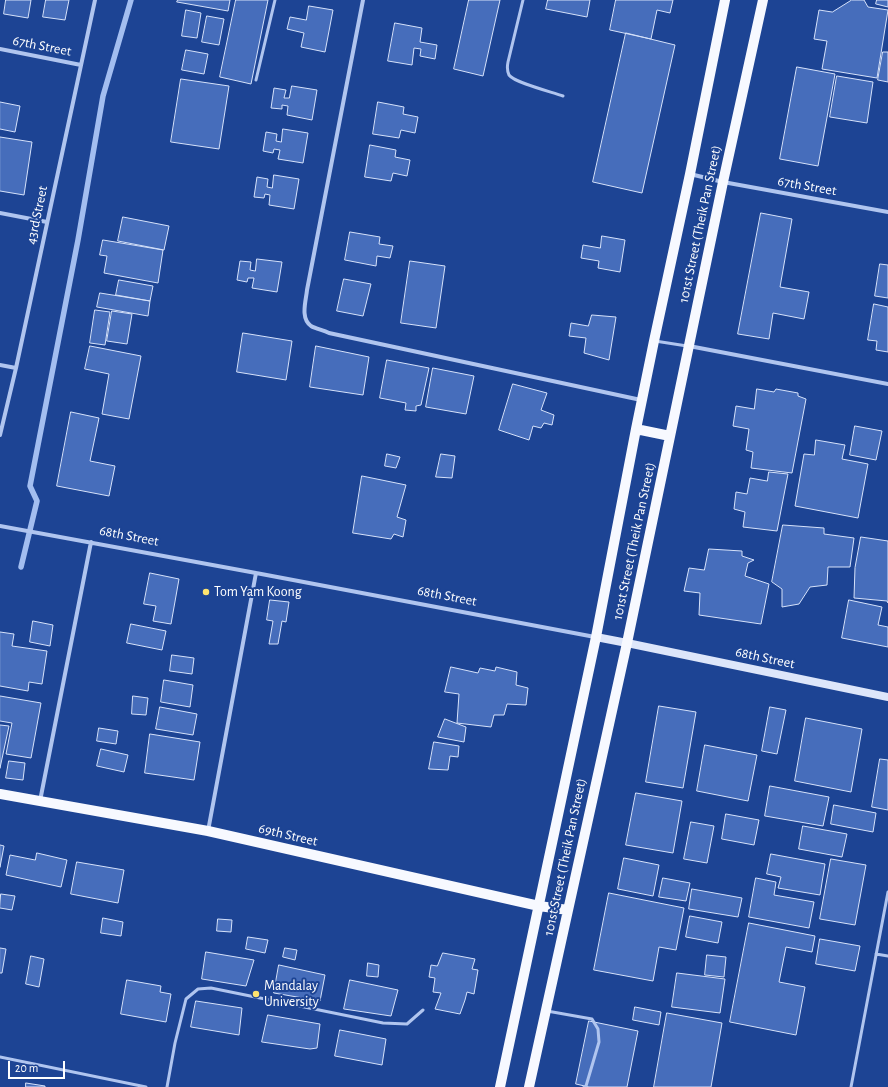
<!DOCTYPE html>
<html>
<head>
<meta charset="utf-8">
<style>
	body { margin:0 }
	#map { position:relative; width:888px; height:1087px; overflow:hidden; background:#1d4494; font-family:"Alegreya Sans",sans-serif }
	canvas { display:block }
	.scale { position:absolute; left:8px; top:1061px; width:57px; height:18px; box-sizing:border-box; border:2px solid #fff; border-top:0; padding-left:5px; font-size:12px; line-height:14px; white-space:nowrap; color:#fff; -webkit-text-stroke:3px #1d4494; paint-order:stroke }
</style>
</head>
<body>
<div id="map">
<canvas width="888" height="1087"></canvas>
<div class="scale">20 m</div>
</div>
<script>
const c = document.querySelector('canvas').getContext('2d');
c.lineJoin = 'round';
function trace(path, color, width, dash) { c.strokeStyle = color; c.lineWidth = width; c.lineCap = dash ? 'butt' : 'round'; c.setLineDash(dash || []); c.stroke(path); }
function paint(path, color) { c.fillStyle = color; c.fill(path, 'evenodd'); }
function drawText(font, color, halo, rows, align = 'center') {
  c.font = font + ' "Alegreya Sans",sans-serif'; c.lineWidth = 4; c.setLineDash([]); c.textBaseline = 'middle'; c.strokeStyle = halo; c.fillStyle = color; for (const [text, x, y, turn = 0] of rows) {
    c.save(); c.translate(x, y); c.rotate((+turn || 0) * Math.PI / 180); c.textAlign = isNaN(turn) ? turn : align; if (halo) c.strokeText(text, 0, 0); c.fillText(text, 0, 0); c.restore();
  }
}
trace(new Path2D(`
	M21 567 37 501 30 486 78 240 103 96 131 0`), '#a3bef0', 5.5);
const building = new Path2D(`
	M6 0H31L28 18 4 14Z
	M46 0H69L65 20 43 17Z
	M178 0H230L228 11 177 2Z
	M236 0H268L251 84 220 77Z
	M469 0H500L483 76 454 69Z
	M548 0H590L587 17 546 9Z
	M616 0H673L670 13 657 10 651 39 610 30Z
	M852 0H864L868 7 888 10 877 78 822 69 827 41 814 39 819 10 832 12Z
	M877 0H888V7L876 4Z
	M309 6 333 10 325 52 301 47 304 33 287 29 290 17 306 20Z
	M186 10 201 13 197 38 182 36Z
	M207 16 224 19 219 45 202 42Z
	M395 23 422 28 420 42 437 45 435 59 420 56 421 49 414 48 412 65 388 61Z
	M626 33 675 45 642 193 593 182Z
	M186 50 208 54 204 74 182 70Z
	M883 52H888V82L878 80Z
	M797 67 835 74 818 166 780 159Z
	M837 76 873 82 867 123 830 117Z
	M181 79 229 86 219 149 171 142Z
	M292 86 317 90 312 120 287 115 288 106 282 105V109L271 108 274 88 286 90 284 98H289Z
	M0 102 20 106 15 132 0 129Z
	M378 102 404 107 403 114 418 117 415 133 401 130 399 138 373 134Z
	M283 129 308 133 303 163 278 159 280 150 274 149 273 153 263 151 266 132 277 134 276 141 281 142Z
	M0 137 32 142 24 195 0 191Z
	M370 145 396 150 395 157 410 160 407 176 393 173 391 181 365 177Z
	M274 175 299 179 294 209 269 205 270 195 265 194 264 198 254 197 257 177 268 179 267 187 272 188Z
	M761 213 792 219 780 287 809 292 804 319 773 313 769 339 738 334Z
	M123 217 169 226 164 250 118 241Z
	M350 232 380 237 379 244 393 246 390 258 377 256 376 266 345 260Z
	M602 236 625 240 620 272 598 268 599 261 581 258 583 245 600 248Z
	M103 240 163 250 158 283 104 273 107 256 100 255Z
	M257 259 282 262 277 292 252 288 254 278H248L247 282 237 280 240 261 251 262 250 270 255 271Z
	M410 261 445 266 436 328 401 323Z
	M880 264 888 265V298L875 296Z
	M344 279 371 284 363 316 337 311Z
	M119 280 153 286 150 301 116 295Z
	M100 293 150 301 148 316 97 307Z
	M874 304 888 307V352L876 350 877 341 868 340Z
	M95 310 110 312 105 345 90 343Z
	M112 311 132 314 127 344 107 341Z
	M592 315 616 317 609 360 584 353 586 338 569 336 571 323 588 326Z
	M243 333 292 341 286 380 237 372Z
	M90 346 141 356 129 419 102 414 109 374 85 369Z
	M316 346 369 357 363 395 310 387Z
	M387 360 429 368 421 405 416 406V411L405 410 406 403 380 398Z
	M433 368 474 376 466 414 426 407Z
	M513 384 547 393 541 410 554 415 552 425 544 423 541 428 533 426 529 440 499 430Z
	M757 389 774 392 776 389 798 393V396L806 399 792 473 751 468 753 452 746 450 749 429 733 426 736 406 754 409Z
	M71 412 99 418 90 461 115 466 109 496 57 486Z
	M855 426 882 431 876 460 850 455Z
	M816 440 845 445 842 459 868 464 858 518 795 506 804 454 814 455Z
	M387 454 400 457 396 468 385 466Z
	M441 454 455 456 452 478 436 477Z
	M769 472 788 474 777 531 743 527 745 512 734 509 736 492 747 494 750 478 767 481Z
	M362 476 406 485 397 517 406 520 403 537 394 534 391 539 353 533Z
	M783 525 824 528V534L854 538 850 567H828L827 585 810 587 799 604 782 607V589L772 582Z
	M861 537 888 541V603L887 601 854 598 855 568Z
	M709 549 742 551V556L754 560 748 563 745 576 769 584 761 624 699 615 700 593 684 591 689 568 704 570Z
	M150 573 179 579 171 624 153 621 156 606 144 604Z
	M270 600 289 602 286 622 282 621 278 644H269L273 621 267 620Z
	M849 600 882 607 878 625 888 627V647L842 638Z
	M33 621 53 625 50 646 30 642Z
	M131 624 166 631 162 650 127 643Z
	M0 632 14 634 12 646 47 651 42 684 29 682 28 691 0 686Z
	M172 655 194 658 192 674 170 671Z
	M451 667 478 673 480 668 495 671 496 667 517 672 516 685 528 688 526 705 507 704 504 715H494L491 727 457 723 459 694 445 692Z
	M164 680 193 685 190 707 161 702Z
	M0 696 41 703 31 758 6 754 12 723 0 721Z
	M133 696 148 698 146 715 132 714Z
	M659 706 696 712 683 788 646 782Z
	M160 707 197 714 193 735 156 729Z
	M770 707 786 710 777 754 762 751Z
	M806 718 862 729 851 792 795 781Z
	M445 719 466 727 464 742 438 737Z
	M0 725 9 726 0 768Z
	M99 728 118 731 116 744 97 741Z
	M150 734 200 742 194 780 145 773Z
	M434 742 459 746 458 757 450 756 448 770 429 769Z
	M705 745 757 755 748 801 697 791Z
	M101 749 128 755 124 772 97 766Z
	M880 759 888 760V810L872 807Z
	M9 761 25 763 23 780 6 778Z
	M770 786 829 797 823 826 765 816Z
	M636 793 682 801 673 853 626 845Z
	M834 805 876 813 873 832 831 824Z
	M726 814 759 820 754 845 722 839Z
	M691 822 714 826 707 863 684 859Z
	M803 826 847 834 842 857 799 849Z
	M0 845 4 846 0 867Z
	M37 853 67 860 61 887 6 875 10 855 35 860Z
	M771 854 825 864 820 895 778 888 781 877 767 874Z
	M624 858 659 865 653 896 618 889Z
	M831 859 866 865 855 925 820 919Z
	M77 862 124 870 118 903 71 894Z
	M663 878 690 883 686 901 659 897Z
	M756 878 776 882 774 895 814 902 809 928 749 917Z
	M692 889 742 898 738 917 689 909Z
	M609 893 684 908 676 950 659 947 653 981 594 970Z
	M1 894 15 896 12 910 0 908Z
	M690 916 722 922 718 943 686 937Z
	M103 918 123 922 121 936 101 933Z
	M218 919 232 920 231 932 217 931Z
	M749 923 815 936 812 952 786 947 779 982 805 987 796 1035 730 1022Z
	M248 937 268 940 265 953 246 949Z
	M820 939 860 946 855 971 816 964Z
	M0 948 6 949 2 973H0Z
	M285 948 297 950 295 960 283 957Z
	M206 952 254 960 246 986 202 979Z
	M443 953 475 959 472 969 478 970 474 994 467 992 465 1000 460 1014 435 1009 441 993 433 992 435 978 429 977 431 965 437 966Z
	M707 955 726 957 724 977 705 975Z
	M31 956 44 959 39 987 26 984Z
	M368 963 379 965 378 977 367 976Z
	M279 965 325 975 320 1001 274 993Z
	M677 973 725 979 720 1013 672 1007Z
	M127 980 161 986 160 992 171 994 166 1022 121 1014Z
	M350 980 398 990 391 1016 344 1009Z
	M196 1001 242 1008 239 1035 191 1027Z
	M635 1007 661 1012 659 1025 633 1020Z
	M667 1013 722 1023 711 1087H654Z
	M268 1015 320 1024 317 1048 310 1049 262 1042Z
	M589 1021 638 1031 627 1087H589L576 1084Z
	M340 1030 386 1039 382 1065 335 1056Z
	M26 1083 45 1086V1087H26Z`);
paint(building, '#466dbb');
trace(building, '#d6e2fa', 1);
trace(new Path2D(`
	M523 0 508 62C507 67 507 71 509 75 515 83 552 92 563 96
	M256 80 275 0
	M655 341 687 346
	M876 954 888 956
	M547 1011 592 1019 598 1029 599 1042 586 1086 584 1087
	M0 1057 146 1087
	M167 1087 175 1043 186 999 198 989 211 988 383 1023 407 1024 423 1010
	M851 1087 888 892`), '#b0c5ef', 3);
trace(new Path2D(`
	M363 0 307 290C306 301 300 318 311 326 316 329 323 330 329 333L641 400
	M0 49 81 65
	M690 174 723 182 888 212
	M0 213 47 222
	M689 346 888 384
	M0 365 16 368
	M0 435 16 368 95 0
	M0 526 256 573 595 637
	M40 801 91 542
	M208 831 256 573`), '#b0c5ef', 4);
trace(new Path2D(`
	M596 637 627 643 888 697`), '#dde6fa', 8);
trace(new Path2D(`
	M636 429 670 436
	M0 794 208 831 539 906 568 910
	M500 1087 596 637 636 429 654 341 690 174 725 0
	M529 1087 627 643 723 182 763 0`), '#f7f9ff', 10);
for (const [x, y, r, color] of [
	[206,592,4,"#fee46f"],
	[256,994,4,"#fee46f"]
]) { const dot = new Path2D(); dot.arc(x, y, r, 0, 2 * Math.PI); c.fillStyle = color; c.fill(dot); trace(dot, '#1d4494', 1.5); }
drawText('14px', '#fff', '#1d4494', [
	["67th Street",42,46,11],
	["67th Street",807,186,10],
	["43rd Street",37,215,-78],
	["101st Street (Theik Pan Street)",700,224,-78],
	["68th Street",129,536,11],
	["101st Street (Theik Pan Street)",634,541,-78],
	["68th Street",447,596,11],
	["68th Street",765,658,12],
	["69th Street",288,835,13],
	["101st Street (Theik Pan Street)",565,857,-78]
]);
drawText('14px', '#fff', '#1d4494', [
	["Tom Yam Koong",214,592],
	["Mandalay",264,986],
	["University",264,1002]
], 'left');
</script>
</body>
</html>
